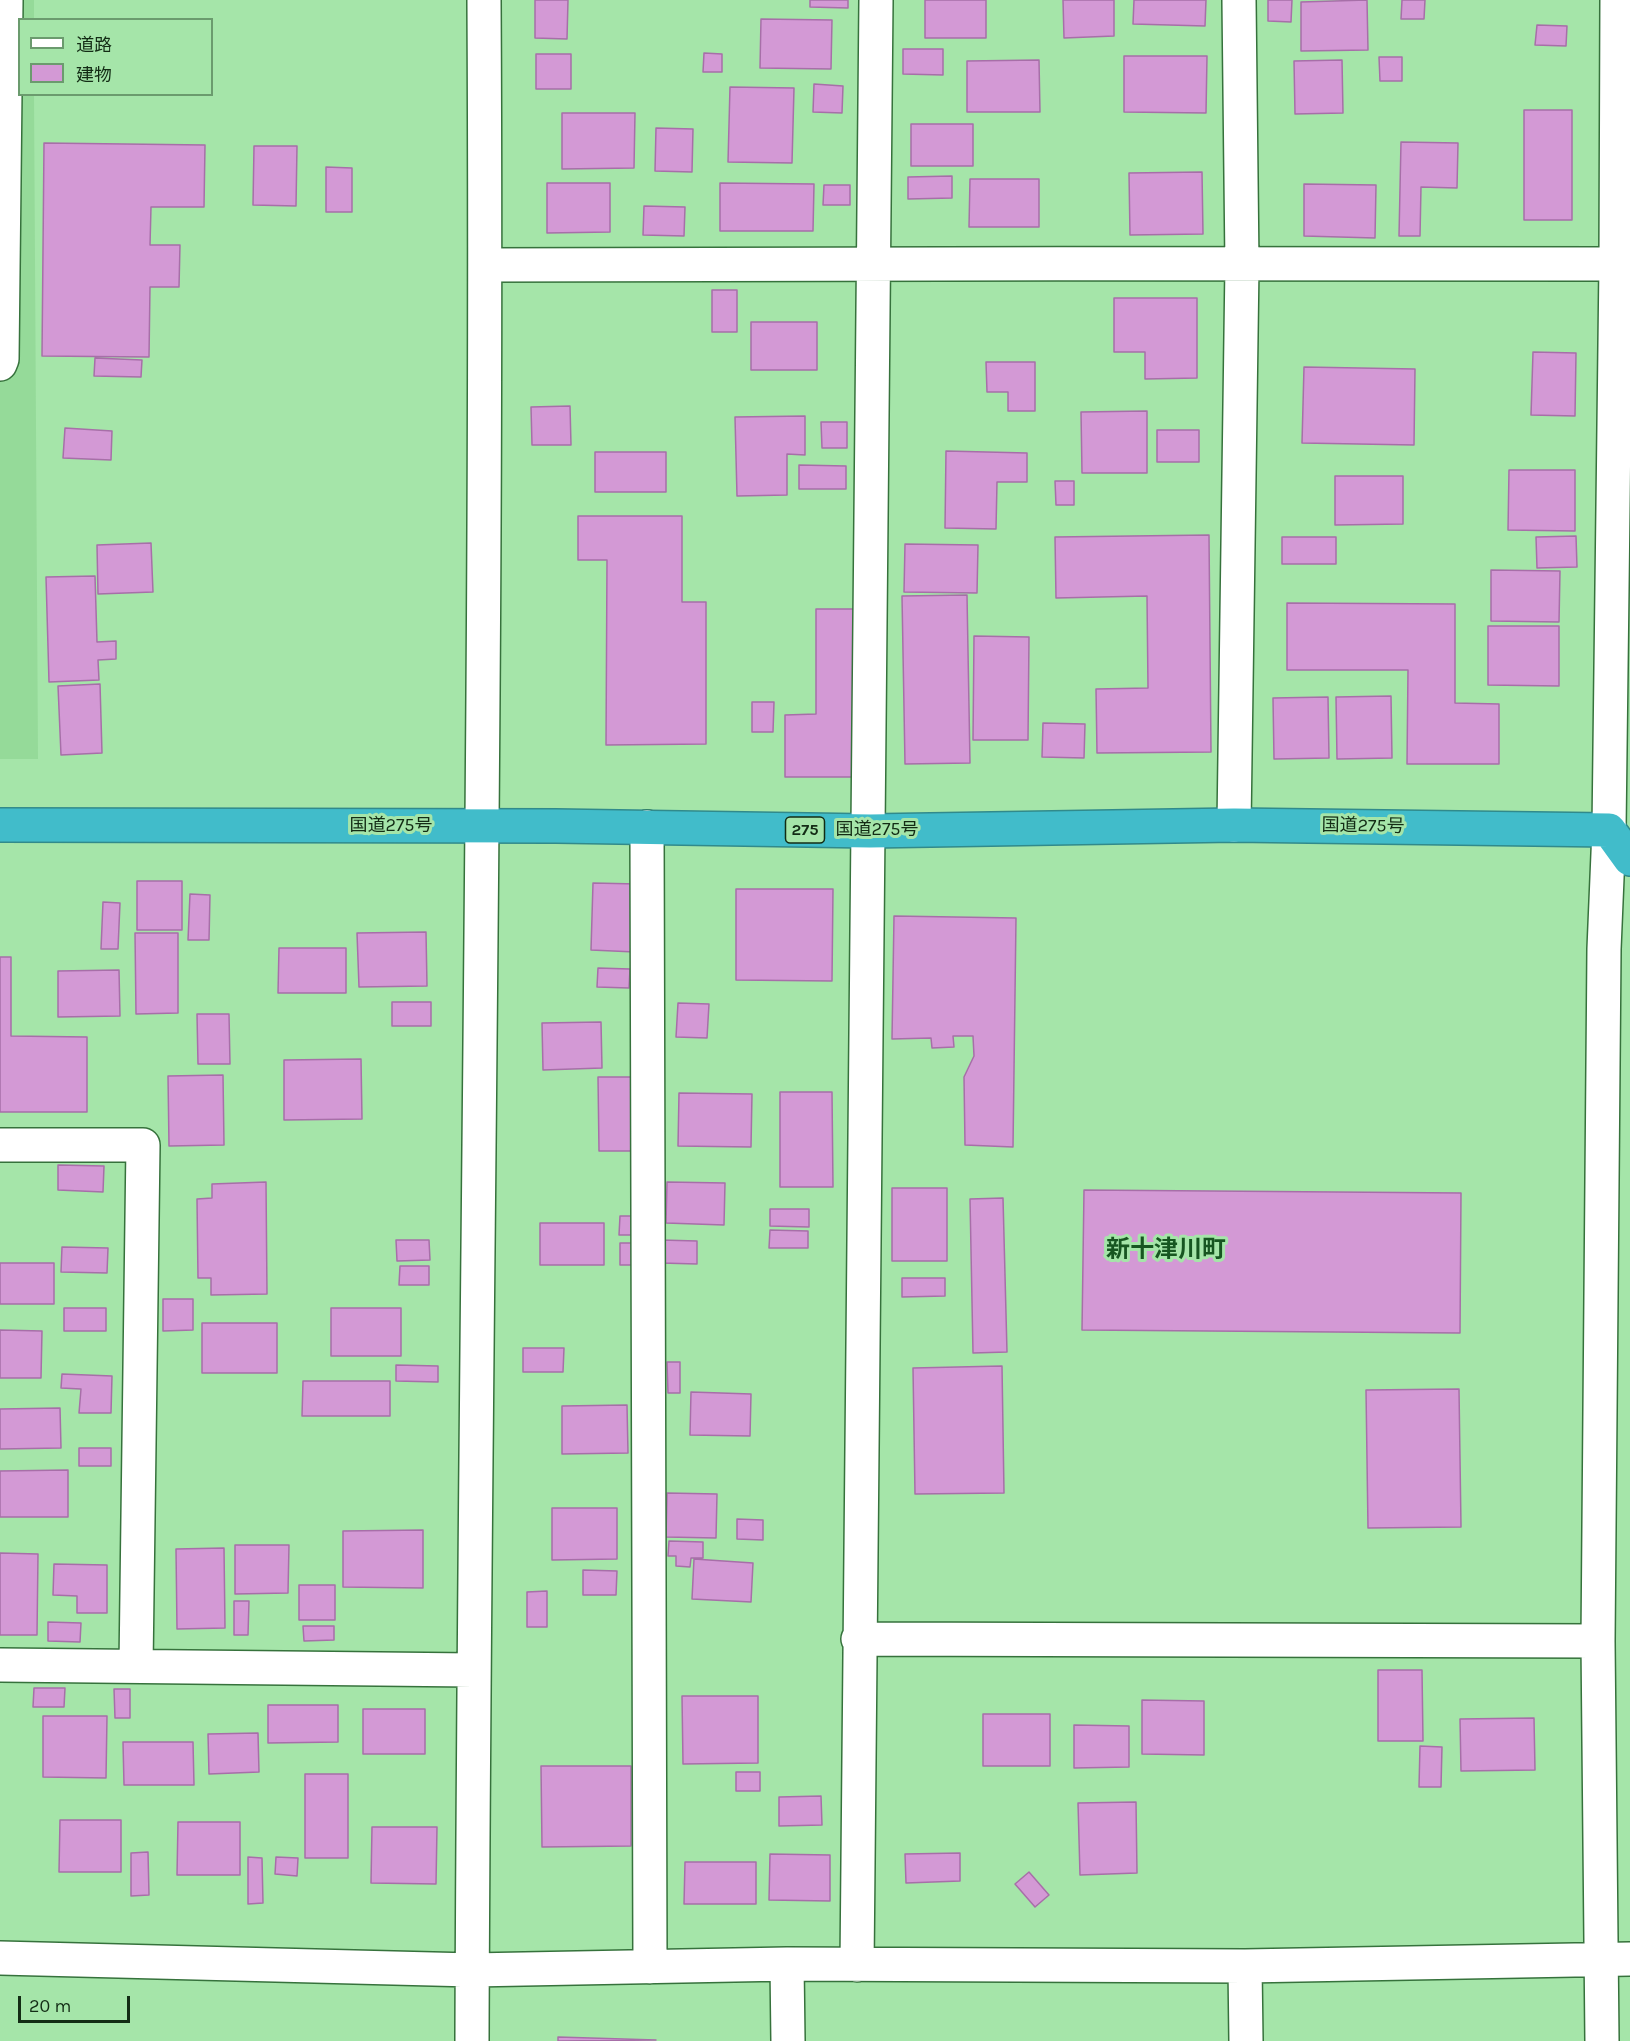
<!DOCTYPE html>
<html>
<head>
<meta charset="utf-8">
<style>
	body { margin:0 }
	#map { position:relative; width:1630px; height:2041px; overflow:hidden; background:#a5e5a9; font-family:Karla,"Noto Sans JP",sans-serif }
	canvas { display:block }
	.legend { position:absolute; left:18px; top:18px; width:195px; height:78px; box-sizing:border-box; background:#a5e5a9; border:2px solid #6b9b6e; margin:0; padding:8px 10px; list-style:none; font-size:18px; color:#132c15 }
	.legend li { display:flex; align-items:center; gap:12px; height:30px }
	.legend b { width:30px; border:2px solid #6b9b6e }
	.scale { position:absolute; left:18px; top:1996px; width:112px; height:27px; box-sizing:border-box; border:3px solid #132c15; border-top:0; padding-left:8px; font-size:18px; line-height:21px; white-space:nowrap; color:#132c15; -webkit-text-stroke:4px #a5e5a9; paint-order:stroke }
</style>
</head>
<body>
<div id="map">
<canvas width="1630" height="2041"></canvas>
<ul class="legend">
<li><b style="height:8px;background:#fff"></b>道路</li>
<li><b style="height:16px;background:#d399d5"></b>建物</li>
</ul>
<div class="scale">20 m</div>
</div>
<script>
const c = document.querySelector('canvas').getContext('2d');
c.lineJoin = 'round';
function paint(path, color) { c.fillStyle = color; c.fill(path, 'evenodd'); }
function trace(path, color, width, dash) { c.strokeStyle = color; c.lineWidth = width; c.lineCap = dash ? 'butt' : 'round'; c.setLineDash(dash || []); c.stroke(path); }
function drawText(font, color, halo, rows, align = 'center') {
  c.font = font + ' Karla,"Noto Sans JP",sans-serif'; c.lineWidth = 6; c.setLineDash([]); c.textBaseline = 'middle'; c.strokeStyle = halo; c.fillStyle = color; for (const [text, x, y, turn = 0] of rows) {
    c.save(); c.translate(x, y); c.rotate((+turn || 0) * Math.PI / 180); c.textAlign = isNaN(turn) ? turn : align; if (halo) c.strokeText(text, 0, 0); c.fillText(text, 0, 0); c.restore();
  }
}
paint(new Path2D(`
	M0 0H34V19L20 20V94L34 95 38 759H0Z`), '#95da99');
const building = new Path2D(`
	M535 0H568L567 39 535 38Z
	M810 0H848V8L810 7Z
	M925 0H986V38H925Z
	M1063 0H1114V36L1064 38Z
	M1134 0H1206L1205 26 1133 24Z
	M1268 0H1292L1291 22 1268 21Z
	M1367 0 1368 50 1301 51V2Z
	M1402 0H1425L1424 19H1401Z
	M761 19 832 20 831 69 760 68Z
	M1537 25 1567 26 1566 46 1535 45Z
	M903 49H943V75L903 74Z
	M704 53 722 54V72H703Z
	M536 54H571V89H536Z
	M1124 56H1207L1206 113 1124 112Z
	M1379 57H1402V81H1380Z
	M1039 60 1040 112H967V61Z
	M1342 60 1343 113 1295 114 1294 61Z
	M814 84 843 86 842 113 813 112Z
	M730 87 794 88 792 163 728 162Z
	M1524 110H1572V220H1524Z
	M562 113H635L634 168 562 169Z
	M911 124H973V166H911Z
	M656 128 693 129 692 172 655 171Z
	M1401 142 1458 143 1457 188 1421 187 1420 236H1399Z
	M44 143 205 145 204 207H151L150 245H180L179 287H150L149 357 42 356Z
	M254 146H297L296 206 253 205Z
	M326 167 352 168V212H326Z
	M1202 172 1203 234 1130 235 1129 173Z
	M952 176V198L908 199V177Z
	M970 179H1039V227H969Z
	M547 183H610V232L547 233Z
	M720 183 814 184 813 231H720Z
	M1304 184 1376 185 1375 238 1304 236Z
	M824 185H850V205H823Z
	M644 206 685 207 684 236 643 235Z
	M712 290H737V332H712Z
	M1114 298H1197V378L1145 379V352H1114Z
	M751 322H817V370H751Z
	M1533 352 1576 353 1575 416 1531 415Z
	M95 358 142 360 141 377 94 376Z
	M986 362H1035V411H1008V392H987Z
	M1304 367 1415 369 1414 445 1302 443Z
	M570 406 571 445H532L531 407Z
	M1147 411V473H1082L1081 412Z
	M805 416V455L787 454V495L737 496 735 417Z
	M821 422H847V448H822Z
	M65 428 112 431 111 460 63 458Z
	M1157 430H1199V462H1157Z
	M946 451 1027 453V482H997L996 529 945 528Z
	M595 452H666V492H595Z
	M799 465 846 466V489H799Z
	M1509 470H1575V531L1508 530Z
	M1335 476H1403V524L1335 525Z
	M1055 481H1074V505H1056Z
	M578 516H682V602H706V744L606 745 607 560H578Z
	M1209 535 1211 752 1097 753 1096 689 1148 688 1147 596 1056 598 1055 537Z
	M1576 536 1577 567 1537 568 1536 537Z
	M1282 537H1336V564H1282Z
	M151 543 153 592 98 594 97 545Z
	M905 544 978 545 977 593 904 592Z
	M1491 570 1560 571 1559 622 1491 621Z
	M95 576 97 642 116 641V659L98 660 99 680 49 682 46 577Z
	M967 595 970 763 905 764 902 596Z
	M1287 603 1455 604V703L1499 704V764H1407L1408 670H1287Z
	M816 609H856V777H785V715L816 714Z
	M1488 626H1559V686L1488 685Z
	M974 636 1029 637 1028 740H973Z
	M100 684 102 753 61 755 58 686Z
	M1391 696 1392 758 1337 759 1336 697Z
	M1328 697 1329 758 1274 759 1273 698Z
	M752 702H774L773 732H752Z
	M1043 723 1085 724 1084 758 1042 757Z
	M137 881H182V930H137Z
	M593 883 637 884 635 952 591 950Z
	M736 889H833L832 981 736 980Z
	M190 894 210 895 209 940H188Z
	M103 902 120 903 118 949H101Z
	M894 916 1016 918 1013 1147 965 1145 964 1077 974 1056 973 1036H953L954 1047 932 1048 931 1038 892 1039Z
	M426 932 427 986 359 987 357 933Z
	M135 933H178V1013L136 1014Z
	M279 948H346V993H278Z
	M0 957H11V1036L87 1037V1112H0Z
	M598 968 630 969 629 988 597 987Z
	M119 970 120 1016 58 1017V971Z
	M392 1002H431V1026H392Z
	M678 1003 709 1004 707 1038 676 1037Z
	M197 1014H229L230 1064H198Z
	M601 1022 602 1068 543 1070 542 1023Z
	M361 1059 362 1119 284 1120V1060Z
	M223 1075 224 1145 169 1146 168 1076Z
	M598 1077H638V1151H599Z
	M780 1092H832L833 1187H780Z
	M679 1093 752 1094 751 1147 678 1146Z
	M58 1165 104 1166 103 1192 58 1190Z
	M266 1182 267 1294 211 1295V1278H198L197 1199 212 1198V1184Z
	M667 1182 725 1183 724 1225 666 1223Z
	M892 1188H947V1261H892Z
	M1084 1190 1461 1193 1460 1333 1082 1330Z
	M1003 1198 1007 1352 973 1353 970 1199Z
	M770 1209H809V1227L770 1226Z
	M620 1216H633V1235H619Z
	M540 1223H604V1265H540Z
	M770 1230 808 1231V1248H769Z
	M396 1240H429L430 1260 397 1261Z
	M661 1240 697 1241V1264L661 1263Z
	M620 1243H632V1265H620Z
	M62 1247 108 1248 107 1273 61 1272Z
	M0 1263H54V1304H0Z
	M400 1266H429V1285H399Z
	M902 1278H945V1296L902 1297Z
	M163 1299H193V1330L163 1331Z
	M64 1308H106V1331H64Z
	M331 1308H401V1356H331Z
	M202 1323H277V1373H202Z
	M0 1330 42 1331 41 1378H0Z
	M523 1348H564L563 1372H523Z
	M667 1362H680V1393H668Z
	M396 1365 438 1366V1382L396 1381Z
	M1002 1366 1004 1493 915 1494 913 1368Z
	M62 1374 112 1376 111 1413H79L81 1389 61 1388Z
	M303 1381H390V1416H302Z
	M1459 1389 1461 1527 1368 1528 1366 1390Z
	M691 1392 751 1394 750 1436 690 1435Z
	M627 1405 628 1453 562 1454V1406Z
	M60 1408 61 1448 0 1449V1409Z
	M79 1448H111V1466H79Z
	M68 1470V1517H0V1471Z
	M667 1493 717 1494 716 1538 666 1537Z
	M552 1508H617V1559L552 1560Z
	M737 1519 763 1520V1540L737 1539Z
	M423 1530V1588L343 1587V1531Z
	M669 1541 703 1542V1558H691L690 1567 676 1566V1556H668Z
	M235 1545H289L288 1593 235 1594Z
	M224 1548 225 1628 177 1629 176 1549Z
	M0 1553 38 1554 37 1635H0Z
	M694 1559 753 1563 751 1602 692 1599Z
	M54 1564 107 1565V1613H77V1596L53 1595Z
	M583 1570 617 1571 616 1595H583Z
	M299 1585H335V1620H299Z
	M547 1591V1627H527V1592Z
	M234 1601H249L248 1635H234Z
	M48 1622 81 1623 80 1642 48 1641Z
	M303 1626H334V1640L304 1641Z
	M1378 1670H1422L1423 1741H1378Z
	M34 1688H65L64 1707H33Z
	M114 1689H130V1718H115Z
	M682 1696H758V1763L683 1764Z
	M1142 1700 1204 1701V1755L1142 1754Z
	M268 1705H338V1742L268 1743Z
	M363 1709H425V1754H363Z
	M983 1714H1050V1766H983Z
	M43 1716H107L106 1778 43 1777Z
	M1534 1718 1535 1770 1461 1771 1460 1719Z
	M1074 1725 1129 1726V1767L1074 1768Z
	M258 1733 259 1772 209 1774 208 1734Z
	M123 1742H193L194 1785H124Z
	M1420 1746 1442 1747 1441 1787H1419Z
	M541 1766H631V1846L542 1847Z
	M736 1772H760V1791H736Z
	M305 1774H348V1858H305Z
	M821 1796 822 1825 779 1826V1797Z
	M1136 1802 1137 1873 1080 1875 1078 1803Z
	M60 1820H121V1872H59Z
	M178 1822H240V1875H177Z
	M372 1827H437L436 1884 371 1883Z
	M148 1852 149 1895 131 1896V1853Z
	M960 1853V1881L906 1883 905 1854Z
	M770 1854 830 1855V1901L769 1900Z
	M248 1857 262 1858 263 1903 248 1904Z
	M276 1857 298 1858 297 1876 275 1874Z
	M685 1862H756V1904H684Z
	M1029 1872 1049 1895 1035 1907 1015 1884Z
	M558 2037 656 2040 558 2041Z`);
paint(building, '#d399d5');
trace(building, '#a76fa8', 1.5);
const minor = new Path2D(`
	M486 265C867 263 1249 264 1630 264
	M0 364 2 359 6 0
	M1234 825 1242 265 1239 0
	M647 827 650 1967
	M0 1145H143L136 1666
	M858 1639 1598 1641
	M0 1665 473 1670
	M0 1958 472 1970 787 1964 1245 1966 1630 1959
	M787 1964 788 2041
	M857 1965C859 1310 874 655 876 0
	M1245 1966 1246 2041
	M472 2041C474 1361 488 680 484 0
	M1602 2041 1598 1641 1604 949 1609 830 1616 264 1617 0`);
const highway = new Path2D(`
	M0 825 556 826 870 831 1234 825 1609 830 1630 859`);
trace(minor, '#36723c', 36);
trace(highway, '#318a8b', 36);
trace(minor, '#fff', 33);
trace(highway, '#41bcca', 33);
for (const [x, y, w] of [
	[805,830,39]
]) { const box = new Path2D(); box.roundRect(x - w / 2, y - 13, w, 26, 4.5); c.fillStyle = '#a5e5a9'; c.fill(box); trace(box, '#132c15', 1.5); }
drawText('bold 16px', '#132c15', null, [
	["275",805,830]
]);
drawText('18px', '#132c15', '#a5e5a9', [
	["国道275号",391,826],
	["国道275号",1363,826,1],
	["国道275号",877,830]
]);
drawText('bold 24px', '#175621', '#a5e5a9', [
	["新十津川町",1166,1250]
]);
</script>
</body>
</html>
